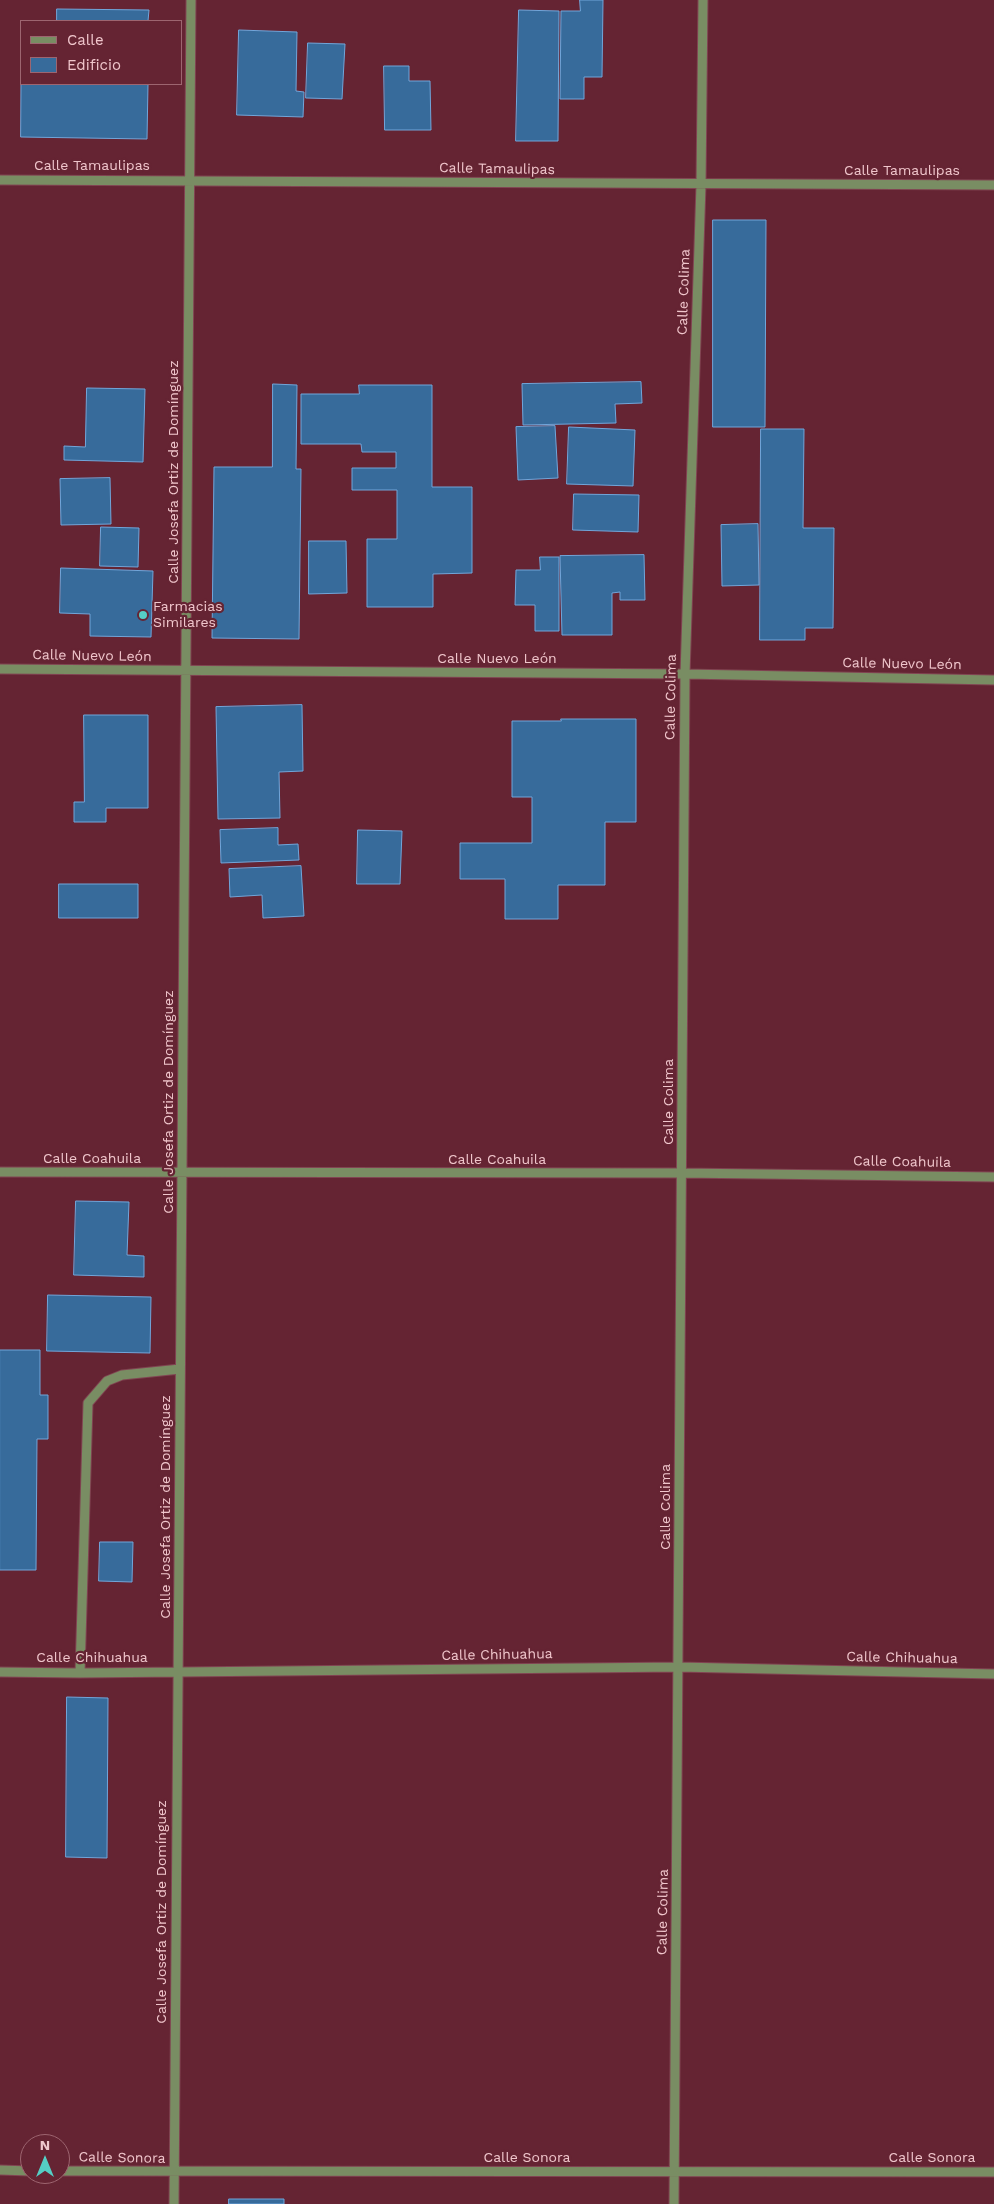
<!DOCTYPE html>
<html>
<head>
<meta charset="utf-8">
<style>
	body { margin:0 }
	#map { position:relative; width:994px; height:2204px; overflow:hidden; background:#652433; font-family:"Work Sans",sans-serif }
	canvas { display:block }
	.legend { position:absolute; left:20px; top:20px; width:162px; height:65px; box-sizing:border-box; background:#652433; border:1px solid #9d6570; margin:0; padding:6px 9px; list-style:none; font-size:15px; color:#f0c6cc }
	.legend li { display:flex; align-items:center; gap:10px; height:25px }
	.legend b { width:25px; border:1px solid #9d6570 }
	.north { position:absolute; left:20px; top:2134px; width:50px; height:50px; box-sizing:border-box; background:#652433; border:1px solid #9d6570; border-radius:50%; rotate:0deg; font-size:14px; font-weight:700; line-height:20px; text-align:center; color:#f0c6cc }
	.north::after { content:''; display:block; margin:auto; width:18px; height:22px; background:#55cec5; clip-path:polygon(50% 0,100% 100%,50% 72%,0 100%) }
</style>
</head>
<body>
<div id="map">
<canvas width="994" height="2204"></canvas>
<ul class="legend">
<li><b style="height:6px;background:#798d63"></b>Calle</li>
<li><b style="height:14px;background:#376b9b"></b>Edificio</li>
</ul>
<div class="north">N</div>
</div>
<script>
const c = document.querySelector('canvas').getContext('2d');
c.lineJoin = 'round';
function paint(path, color) { c.fillStyle = color; c.fill(path, 'evenodd'); }
function trace(path, color, width, dash) { c.strokeStyle = color; c.lineWidth = width; c.lineCap = dash ? 'butt' : 'round'; c.setLineDash(dash || []); c.stroke(path); }
function drawText(font, color, halo, rows, align = 'center') {
  c.font = font + ' "Work Sans",sans-serif'; c.lineWidth = 4.5; c.setLineDash([]); c.textBaseline = 'middle'; c.strokeStyle = halo; c.fillStyle = color; for (const [text, x, y, turn = 0] of rows) {
    c.save(); c.translate(x, y); c.rotate((+turn || 0) * Math.PI / 180); c.textAlign = isNaN(turn) ? turn : align; if (halo) c.strokeText(text, 0, 0); c.fillText(text, 0, 0); c.restore();
  }
}
const building = new Path2D(`
	M580 0H603L602 77H584V99H560L561 11H580Z
	M57 9 149 10 148 21H57Z
	M519 10 559 11 558 141H516Z
	M239 30 297 32 296 91 304 92 303 117 237 115Z
	M308 43 345 44 342 99 306 98Z
	M384 66H409V81H430L431 130H385Z
	M21 82V84H148L147 139 21 137Z
	M713 220H766L765 427H713Z
	M641 382 642 403 615 404 616 423 523 425 522 384Z
	M273 384 297 385 296 469H301L299 639 212 638 214 467H272Z
	M359 385H432V487H472V573L433 574V607H367V539H397V490H352V468H396V452H362L361 444H301V394H359Z
	M87 388 145 389 143 462 64 460V446L85 447Z
	M555 426 558 478 518 480 516 427Z
	M569 427 635 430 633 486 567 484Z
	M761 429H804L803 528H834L833 628H805V640H760Z
	M110 478 111 524 61 525 60 479Z
	M574 494 639 495 638 532 573 530Z
	M758 524 759 585 722 586 721 525Z
	M101 527 139 528 138 567 100 566Z
	M309 541H346L347 593 309 594Z
	M644 555 645 600H620V592L612 593V635H562L560 556Z
	M540 557H559V631H535V605H515L516 570H540Z
	M61 568 153 571 151 637 90 636V614L60 613Z
	M302 705 303 771 279 772 280 818 218 819 216 707Z
	M84 715H148V808H106V822H74V802H84Z
	M561 719H636V822H605V885H558V919H505V879H460V843H532V797H512V721H561Z
	M278 828V845L298 844 299 860 221 863 220 830Z
	M358 830 402 831 400 884H357Z
	M301 866 304 916 263 918 262 895 230 897 229 869Z
	M59 884H138V918H59Z
	M76 1201 129 1202 127 1255 144 1256V1277L74 1275Z
	M48 1295 151 1297 150 1353 47 1351Z
	M0 1350H40V1395H48V1439H37L36 1570H0Z
	M100 1542H133L132 1582 99 1581Z
	M67 1697 108 1698 107 1858 66 1857Z
	M229 2199H284V2204H229Z`);
paint(building, '#376b9b');
trace(building, '#71a6da', 1);
const minor = new Path2D(`
	M0 180 994 185
	M0 669 685 674 994 680
	M0 1172 682 1173 994 1177
	M0 1672 80 1673 679 1667 994 1674
	M80 1673 88 1403 107 1381 122 1375 180 1369
	M0 2170 30 2171
	M60 2171 994 2172
	M174 2204 191 0
	M674 2204 685 674 701 185 703 0`);
trace(minor, '#814452', 11);
trace(minor, '#798d63', 9);
for (const [x, y, r, color] of [
	[143,615,5,"#55cec5"]
]) { const dot = new Path2D(); dot.arc(x, y, r, 0, 2 * Math.PI); c.fillStyle = color; c.fill(dot); trace(dot, '#652433', 2); }
drawText('14px', '#f0c6cc', '#652433', [
	["Calle Tamaulipas",92,166],
	["Calle Tamaulipas",497,169,1],
	["Calle Tamaulipas",902,171],
	["Calle Colima",684,292,-88],
	["Calle Josefa Ortiz de Domínguez",174,472,-90],
	["Calle Nuevo León",92,656,1],
	["Calle Nuevo León",497,659],
	["Calle Nuevo León",902,664,1],
	["Calle Colima",671,697,-89],
	["Calle Josefa Ortiz de Domínguez",169,1102,-90],
	["Calle Colima",669,1102,-90],
	["Calle Coahuila",92,1159],
	["Calle Coahuila",497,1160],
	["Calle Coahuila",902,1162,1],
	["Calle Josefa Ortiz de Domínguez",166,1507,-90],
	["Calle Colima",666,1507,-90],
	["Calle Chihuahua",497,1655,-1],
	["Calle Chihuahua",92,1658],
	["Calle Chihuahua",902,1658,1],
	["Calle Josefa Ortiz de Domínguez",162,1912,-90],
	["Calle Colima",663,1912,-89],
	["Calle Sonora",122,2158,1],
	["Calle Sonora",527,2158],
	["Calle Sonora",932,2158]
]);
drawText('14px', '#f0c6cc', '#652433', [
	["Farmacias",153,607],
	["Similares",153,623]
], 'left');
</script>
</body>
</html>
